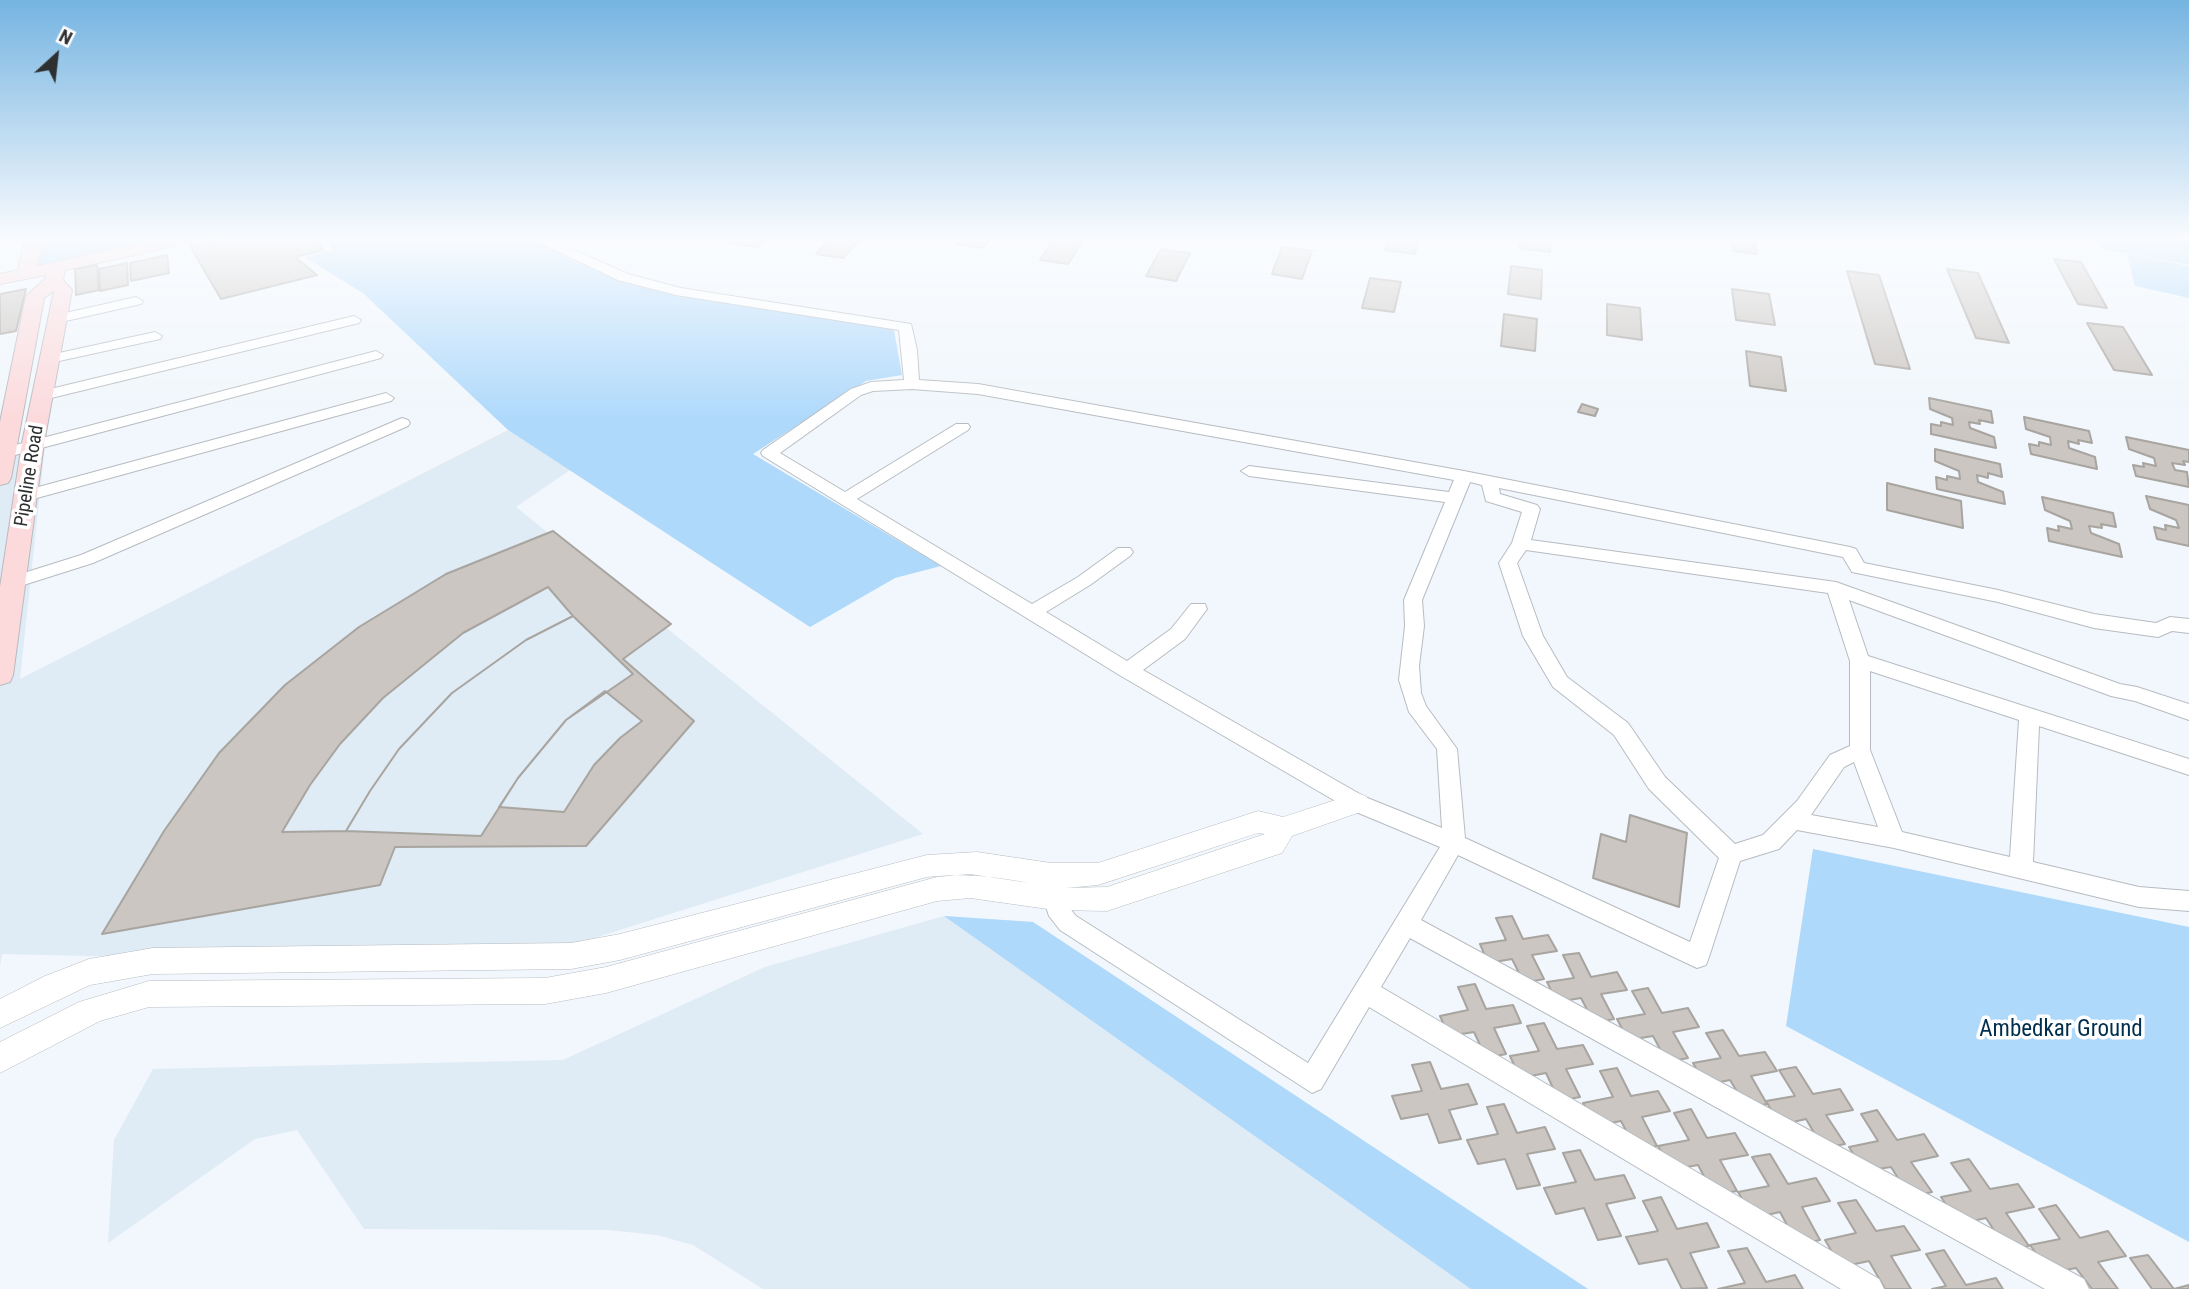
<!DOCTYPE html>
<html>
<head>
<meta charset="utf-8">
<style>
	body { margin:0 }
	#map { position:relative; width:2189px; height:1289px; overflow:hidden; background:#f1f7fc; font-family:"Roboto Condensed",sans-serif }
	canvas { display:block }
	.north { position:absolute; left:21px; top:21px; width:70px; height:70px; -webkit-text-stroke:5px #fff; paint-order:stroke; rotate:27deg; font-size:19px; font-weight:700; line-height:28px; text-align:center; color:#2d2f31 }
	.north::after { content:''; display:block; margin:auto; width:24px; height:32px; background:#2d2f31; clip-path:polygon(50% 0,100% 100%,50% 72%,0 100%) }
</style>
</head>
<body>
<div id="map">
<canvas width="2189" height="1289"></canvas>
<div class="north">N</div>
</div>
<script>
const c = document.querySelector('canvas').getContext('2d');
c.lineJoin = 'round';
function paint(path, color) { c.fillStyle = color; c.fill(path, 'evenodd'); }
function trace(path, color, width, dash) { c.strokeStyle = color; c.lineWidth = width; c.lineCap = dash ? 'butt' : 'round'; c.setLineDash(dash || []); c.stroke(path); }
function drawText(font, color, halo, rows, align = 'center') {
  c.font = font + ' "Roboto Condensed",sans-serif'; c.lineWidth = 7; c.setLineDash([]); c.textBaseline = 'middle'; c.strokeStyle = halo; c.fillStyle = color; for (const [text, x, y, turn = 0] of rows) {
    c.save(); c.translate(x, y); c.rotate((+turn || 0) * Math.PI / 180); c.textAlign = isNaN(turn) ? turn : align; if (halo) c.strokeText(text, 0, 0); c.fillText(text, 0, 0); c.restore();
  }
}
paint(new Path2D(`
	M508 430 570 470 516 507 923 834 544 954 177 958 2 954 0 966V450L46 436 20 679Z
	M944 916 1033 922 1588 1289H763L693 1245 657 1235 608 1230 364 1229 297 1130 255 1139 108 1243 114 1140 153 1069 563 1060 765 967Z`), '#dfebf5');
paint(new Path2D(`
	M38 237H167L63 260 59 264 30 271Z
	M326 237H524L620 279 668 293 894 330 902 375 866 381 753 454 941 566 895 578 810 627 508 430 364 294 305 257 332 250Z
	M2094 237H2189V265L2103 249Z
	M2127 254 2189 266V298L2135 286Z
	M1813 849 2189 927V1242L1786 1026Z
	M944 916 1033 922 1588 1289H1471Z`), '#afd9fb');
const building = new Path2D(`
	M230 237H316L323 250 295 257 317 275 221 299 190 246Z
	M736 237H767L757 247 730 243Z
	M832 237H862L843 258 816 254Z
	M960 237H991L983 248 955 244Z
	M1055 237H1085L1068 264 1040 260Z
	M1388 237H1418L1415 254 1385 250Z
	M1520 237H1551L1550 252 1519 248Z
	M1731 237H1754L1757 254 1733 251Z
	M1282 247 1312 251 1302 279 1272 274Z
	M1161 249 1190 253 1176 281 1146 276Z
	M167 255 169 273 131 281 130 263Z
	M2054 259 2081 262 2107 308 2078 304Z
	M127 263 128 285 100 291 99 269Z
	M97 265 99 290 76 295 75 269Z
	M1511 266 1542 270 1541 299 1508 294Z
	M1947 269 1978 273 2009 343 1976 338Z
	M1847 271 1879 275 1910 369 1875 364Z
	M1370 278 1401 282 1394 312 1362 308Z
	M26 289 16 331 0 334V294Z
	M1732 289 1769 294 1775 325 1736 320Z
	M1607 304 1640 308 1642 340 1607 335Z
	M1504 314 1537 319 1535 351 1501 346Z
	M2087 323 2123 327 2152 375 2114 370Z
	M1746 351 1781 357 1786 391 1750 386Z
	M1929 398 1991 411 1993 423 1979 420 1980 424 1969 422 1970 428 1994 437 1996 448 1931 434V424L1941 426V422L1953 425 1952 418 1930 409Z
	M1582 404 1598 409 1595 416 1578 412Z
	M2024 417 2089 431 2092 443 2078 440 2079 444 2068 441 2069 448 2095 457 2097 469 2031 454 2029 444 2039 446V442L2051 445 2050 437 2026 429Z
	M2126 437 2189 450V462L2183 461 2185 465 2172 463 2175 470 2187 472 2189 487 2136 476 2133 465 2144 467 2143 463 2156 466 2154 458 2129 449Z
	M1935 449 2000 464 2002 477 1988 473V478L1977 475 1978 482 2003 492 2005 504 1937 489 1936 477 1947 480V476L1960 479 1959 471 1935 461Z
	M1887 483 1961 501 1963 528 1887 510Z
	M2146 496 2189 505V546L2157 539 2154 527 2166 530 2165 525 2179 528 2176 520 2150 509Z
	M2042 497 2113 513 2116 527 2101 524 2102 528 2089 526 2091 533 2119 544 2122 557 2049 541 2047 528 2059 531 2058 526 2072 529 2070 521 2045 510Z
	M553 531 671 624 623 659 694 721 586 846 395 847 380 885 102 934 164 831 219 753 285 685 359 627 446 574Z
	M548 587 573 616 526 640 452 693 399 749 370 791 346 831 282 832 310 785 340 744 383 698 463 633Z
	M573 616 633 674 566 720 518 778 481 836 346 831 370 791 399 749 452 693 526 640Z
	M605 691 642 721 620 738 594 765 564 812 499 807 518 778 566 720Z
	M1630 815 1687 833 1679 907 1593 878 1601 834 1626 842Z
	M1512 916 1523 939 1548 935 1557 951 1532 955 1544 979 1524 983 1512 959 1488 963 1480 944 1506 940 1496 918Z
	M1579 953 1591 977 1617 972 1627 990 1601 994 1614 1019 1594 1023 1581 998 1557 1002 1547 982 1574 978 1563 955Z
	M1475 984 1486 1009 1513 1005 1521 1023 1494 1028 1506 1054 1486 1058 1474 1032 1449 1036 1440 1016 1468 1010 1458 987Z
	M1648 988 1662 1013 1688 1008 1699 1027 1673 1032 1688 1058 1667 1062 1653 1036 1628 1040 1617 1019 1645 1014 1632 991Z
	M1544 1023 1557 1049 1583 1045 1593 1064 1566 1069 1580 1097 1559 1101 1546 1073 1520 1078 1510 1056 1539 1051 1527 1026Z
	M1723 1030 1739 1056 1765 1052 1777 1071 1751 1076 1767 1104 1747 1108 1730 1080 1705 1085 1693 1063 1721 1058 1706 1033Z
	M1430 1062 1441 1089 1468 1084 1477 1104 1449 1110 1461 1139 1439 1143 1428 1114 1401 1119 1392 1096 1422 1091 1412 1065Z
	M1796 1067 1813 1094 1840 1089 1853 1110 1826 1115 1845 1144 1823 1148 1806 1119 1780 1125 1766 1101 1795 1096 1779 1070Z
	M1617 1068 1631 1096 1658 1091 1670 1111 1642 1117 1657 1146 1636 1150 1621 1121 1595 1126 1583 1103 1613 1097 1600 1071Z
	M1504 1104 1517 1133 1545 1127 1555 1149 1527 1154 1540 1185 1517 1189 1505 1159 1478 1164 1467 1140 1498 1134 1487 1107Z
	M1691 1109 1707 1138 1735 1133 1748 1155 1720 1160 1737 1191 1714 1195 1698 1165 1671 1170 1658 1146 1689 1140 1674 1113Z
	M1877 1110 1897 1140 1924 1134 1938 1156 1911 1162 1932 1192 1910 1197 1891 1167 1864 1171 1849 1147 1878 1141 1861 1114Z
	M1580 1150 1595 1180 1624 1175 1635 1198 1606 1204 1621 1236 1598 1240 1584 1208 1556 1214 1544 1188 1576 1182 1563 1153Z
	M1770 1154 1788 1184 1816 1178 1830 1201 1802 1207 1820 1240 1798 1245 1780 1212 1753 1218 1738 1192 1769 1186 1752 1157Z
	M1969 1159 1990 1189 2018 1184 2034 1207 2006 1213 2029 1246 2007 1250 1986 1218 1959 1224 1941 1197 1971 1191 1951 1163Z
	M1661 1197 1677 1229 1707 1223 1719 1247 1690 1253 1707 1288 1682 1289 1667 1259 1639 1264 1626 1237 1658 1231 1643 1201Z
	M1856 1200 1876 1231 1904 1226 1920 1250 1891 1256 1911 1289H1885L1869 1261 1841 1267 1825 1240 1856 1233 1838 1203Z
	M2056 1205 2080 1238 2108 1231 2126 1256 2098 1262 2118 1289H2092L2076 1268 2050 1273 2030 1245 2060 1239 2039 1209Z
	M1747 1248 1766 1282 1795 1275 1803 1289H1718L1745 1283 1728 1251Z
	M1944 1250 1966 1285 1996 1278 2003 1289H1932L1946 1286 1926 1254Z
	M2148 1255 2174 1289 2189 1285V1289H2152L2130 1258Z`);
paint(building, '#cbc6c1');
trace(building, '#a8a49f', 2);
const minor = new Path2D(`
	M528 237H545L628 274 681 288 911 324 917 350 919 380 978 384 1464 471 1850 547 1856 549 1864 563 1998 590 2094 614 2156 623 2170 617 2189 619V633L2172 631 2158 637 2094 628 1998 602 1852 572 1843 557 1499 488 1500 494 1537 505 1540 509 1531 540 1836 582 2120 684 2137 687 2189 704V720L2135 701 2111 696 1849 600 1868 656 2189 759V775L2039 726 2033 862 2139 887 2189 891V911L2139 907 1894 848 1797 830 1779 849 1740 861 1709 957 1706 965 1697 968 1458 855 1421 920 2084 1279 2089 1289H2045L1410 938 1381 987 1879 1279 1884 1289H1841L1369 1007 1321 1089 1312 1093 1060 930 1049 916 1044 901 1048 894 1056 891 1064 894 1068 906 1076 916 1308 1063 1440 847 1349 809 1121 676 763 456 761 453 763 450 851 389 871 382 904 380 899 330 676 295 618 280ZM912 389 978 394 1454 480 1449 492 1249 466 1241 471 1249 476 1445 502 1404 600 1405 626 1399 680 1409 712 1437 749 1442 828 1365 797 1143 670 1185 639 1207 609 1205 604H1191L1171 629 1127 661 1046 612 1090 585 1130 556 1133 552 1130 548H1118L1078 577 1032 604 857 499 968 430 970 427 968 424H956L845 492 780 453 861 395 873 391ZM1470 482 1482 485 1486 501 1522 512 1512 543 1499 563 1523 636 1553 687 1614 735 1649 789 1719 858 1690 942 1465 838 1457 749 1426 706 1421 693 1419 666 1424 626 1422 600ZM1526 550 1828 593 1850 661V746L1830 755 1797 801 1763 835 1735 844 1665 777 1628 723 1567 677 1543 636 1517 563ZM1870 671 2019 720 2010 857 1902 832 1870 750ZM1854 762 1878 827 1811 815 1844 767Z
	M136 297 143 301 141 304 57 323 50 319 52 316Z
	M354 316 361 320 359 323 43 400 35 395 38 392Z
	M155 332 162 336 160 339 50 363 43 359 50 355Z
	M376 351 383 355 381 358 0 459V449Z
	M386 393 394 398 391 401 26 501 18 496 20 492Z
	M402 418 408 420 410 423 408 426 93 563 14 588 8 586 5 582 8 578 81 555Z`);
const tertiary = new Path2D(`
	M1357 793 1366 796 1370 803 1366 810 1292 836 1282 853 1107 911 1055 910 970 898 937 901 606 993 545 1004 149 1007 100 1021 0 1073V1042L79 1002 149 981 545 978 606 967 937 877 970 874 1029 883C994 876 962 873 927 877L620 960 571 969 153 974 90 985 0 1028V999L45 976 89 959 153 948 571 943 620 934 927 855 977 852 1051 863H1098L1258 811 1283 817ZM1258 833 1265 834 1107 887 1066 888 1098 885Z`);
const secondary = new Path2D(`
	M25 237H43L37 266 170 237H204L195 242 65 270 63 280 72 290 44 443 13 675 10 682 0 685V587L22 443 54 291 44 298 11 478 8 483 0 485V422L26 296 45 279 46 275 0 284V274L18 270Z`);
trace(minor, '#b6bcc1', 2);
trace(tertiary, '#b6bcc1', 1);
trace(secondary, '#b6bcc1', 2);
paint(minor, '#fff');
paint(tertiary, '#fff');
paint(secondary, '#fcdadc');
const sky = c.createLinearGradient(0, 0, 0, 418);
sky.addColorStop(0, '#75b4e1');
sky.addColorStop(0.57, '#f9fbfe');
sky.addColorStop(1, '#f9fbfe00');
c.fillStyle = sky;
c.fillRect(0, 0, 2189, 418);
drawText('19px', '#2d2f31', '#fff', [
	["Pipeline Road",30,476,-81]
]);
drawText('23px', '#002f4d', '#fff', [
	["Ambedkar Ground",2061,1030]
]);
</script>
</body>
</html>
